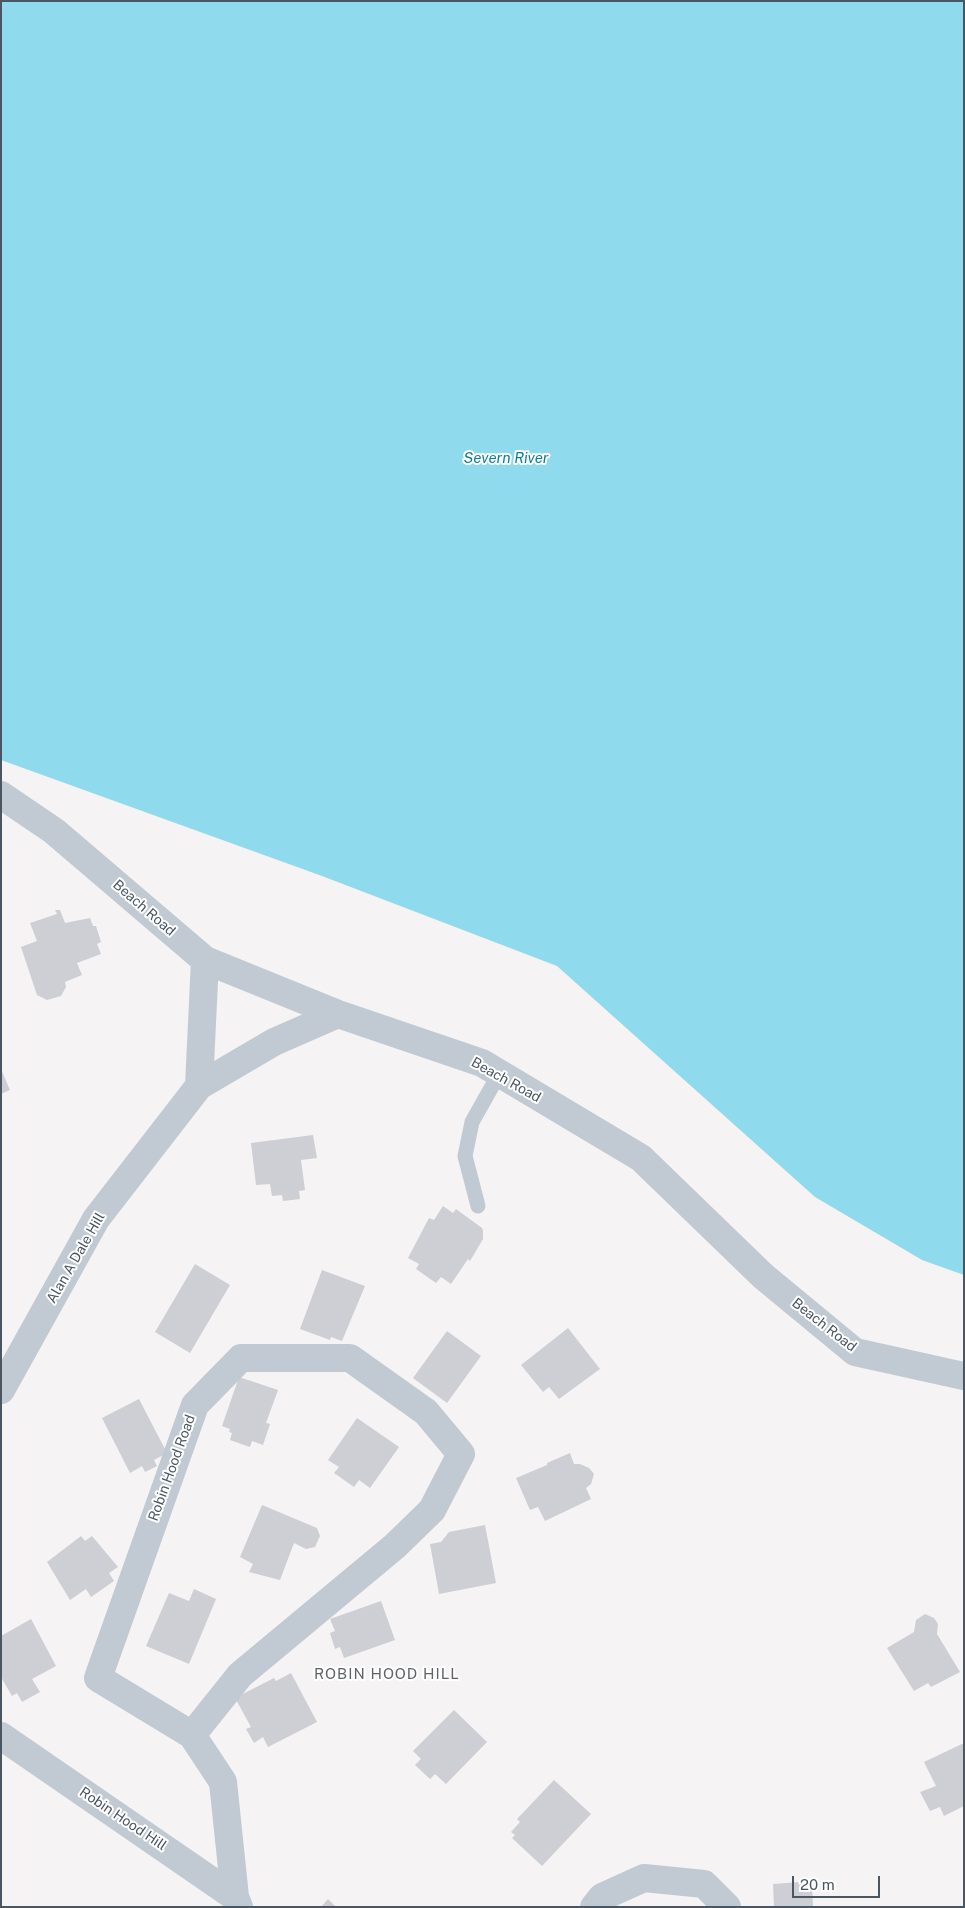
<!DOCTYPE html>
<html>
<head>
<meta charset="utf-8">
<style>
	body { margin:0 }
	#map { position:relative; width:965px; height:1908px; overflow:hidden; background:#f5f3f3; font-family:"Public Sans",sans-serif }
	canvas { display:block }
	.frame { position:absolute; inset:0; border:2px solid #4a5661; pointer-events:none }
	.scale { position:absolute; left:792px; top:1876px; width:88px; height:22px; box-sizing:border-box; border:2px solid #4a5661; border-top:0; padding-left:6px; font-size:15px; line-height:18px; white-space:nowrap; color:#4a5661; -webkit-text-stroke:4px #fff; paint-order:stroke }
</style>
</head>
<body>
<div id="map">
<canvas width="965" height="1908"></canvas>
<div class="frame"></div>
<div class="scale">20 m</div>
</div>
<script>
const c = document.querySelector('canvas').getContext('2d');
c.lineJoin = 'round';
function paint(path, color) { c.fillStyle = color; c.fill(path, 'evenodd'); }
function trace(path, color, width, dash) { c.strokeStyle = color; c.lineWidth = width; c.lineCap = dash ? 'butt' : 'round'; c.setLineDash(dash || []); c.stroke(path); }
function drawText(font, color, halo, rows, align = 'center') {
  c.font = font + ' "Public Sans",sans-serif'; c.lineWidth = 4; c.setLineDash([]); c.textBaseline = 'middle'; c.strokeStyle = halo; c.fillStyle = color; for (const [text, x, y, turn = 0] of rows) {
    c.save(); c.translate(x, y); c.rotate((+turn || 0) * Math.PI / 180); c.textAlign = isNaN(turn) ? turn : align; if (halo) c.strokeText(text, 0, 0); c.fillText(text, 0, 0); c.restore();
  }
}
paint(new Path2D(`
	M1 1H964V1275L922 1260 815 1197 557 966 322 876 1 760Z`), '#90daee');
paint(new Path2D(`
	M55 910H60L65 923 90 918 93 926H96L101 942 97 944 101 954 77 963 82 975 65 982 66 987 61 996 47 1000 37 995 21 947 37 941 30 923 57 914Z
	M1 1069 10 1090 1 1094Z
	M313 1135 317 1158 301 1160 305 1190 299 1191 300 1199 283 1201 282 1195 272 1196 270 1184 256 1185 251 1143Z
	M443 1206 453 1213 456 1209 482 1228 483 1230V1239L470 1261 468 1259 451 1284 441 1277 436 1283 416 1269 419 1264 408 1258 429 1218 434 1220Z
	M195 1264 230 1285 190 1353 155 1332Z
	M322 1270 365 1286 342 1341 331 1337 330 1340 300 1329Z
	M568 1328 600 1369 559 1399 549 1387 543 1392 521 1365Z
	M447 1331 481 1356 447 1403 413 1378Z
	M239 1377 278 1390 266 1423 270 1424 263 1445 252 1441 250 1447 230 1440 232 1433 229 1432 230 1429 222 1426Z
	M139 1399 167 1453 154 1460 157 1466 145 1472 142 1466 130 1473 102 1418Z
	M357 1418 399 1447 370 1488 359 1480 354 1487 334 1473 339 1467 328 1460Z
	M570 1453 574 1464H580L589 1468 594 1474 591 1484 586 1488 591 1499 545 1521 538 1507 530 1510 516 1478 547 1465V1463Z
	M262 1505 317 1528 320 1536 315 1547 306 1549 294 1543 280 1580 249 1572 253 1564 240 1557Z
	M485 1525 496 1583 439 1594 430 1544 441 1542 449 1532Z
	M81 1536 85 1541 92 1536 118 1567 109 1573 114 1581 91 1597 86 1589 70 1600 47 1562Z
	M194 1589 216 1599 189 1664 146 1646 169 1593 189 1601Z
	M381 1601 395 1640 344 1658 340 1647 335 1649 330 1633 335 1631 330 1619Z
	M925 1614 934 1618 938 1624 937 1634 960 1672 931 1687 928 1683 914 1691 887 1648 914 1632 916 1620Z
	M31 1619 56 1666 32 1679 40 1692 22 1702 17 1693 12 1696 1 1677V1636Z
	M291 1673 317 1722 268 1747 263 1737 254 1743 246 1729 251 1727 235 1698 274 1678 276 1681Z
	M454 1710 487 1742 446 1784 435 1774 430 1779 415 1765 421 1759 413 1751Z
	M964 1743V1806L944 1816 940 1807 930 1811 920 1792 936 1786 924 1762Z
	M554 1780 591 1814 542 1866 512 1838 515 1835 511 1832 520 1822 517 1819Z
	M812 1881 813 1907H774L773 1884Z
	M328 1899 336 1907H321Z`), '#cdcfd5');
trace(new Path2D(`
	M478 1206 465 1156 472 1122 499 1074`), '#c1cad2', 15);
trace(new Path2D(`
	M1 795 54 831 205 960 338 1014 482 1063 641 1158 763 1276 855 1352 964 1376
	M199 1086 274 1042 338 1014
	M241 1358H350L426 1412 461 1454 432 1510 395 1546 240 1675 192 1735 98 1678 195 1405Z
	M1 1390 96 1219 199 1086 205 960
	M192 1735 223 1782 235 1897
	M1 1736 235 1897 239 1907
	M594 1907 602 1897 644 1878 704 1884 727 1907`), '#c1cad2', 28);
drawText('14px', '#4a5661', '#fff', [
	["Beach Road",144,908,41],
	["Beach Road",506,1080,29],
	["Alan A Dale Hill",76,1258,-60],
	["Beach Road",824,1325,38],
	["Robin Hood Road",172,1468,-70],
	["Robin Hood Hill",123,1819,34]
]);
drawText('italic 15px', '#0c7c9b', '#fff', [
	["Severn River",506,458]
]);
c.letterSpacing = '1px';
drawText('15px', '#5f6368', '#fff', [
	["ROBIN HOOD HILL",387,1674]
]);
c.letterSpacing = '0px';
</script>
</body>
</html>
